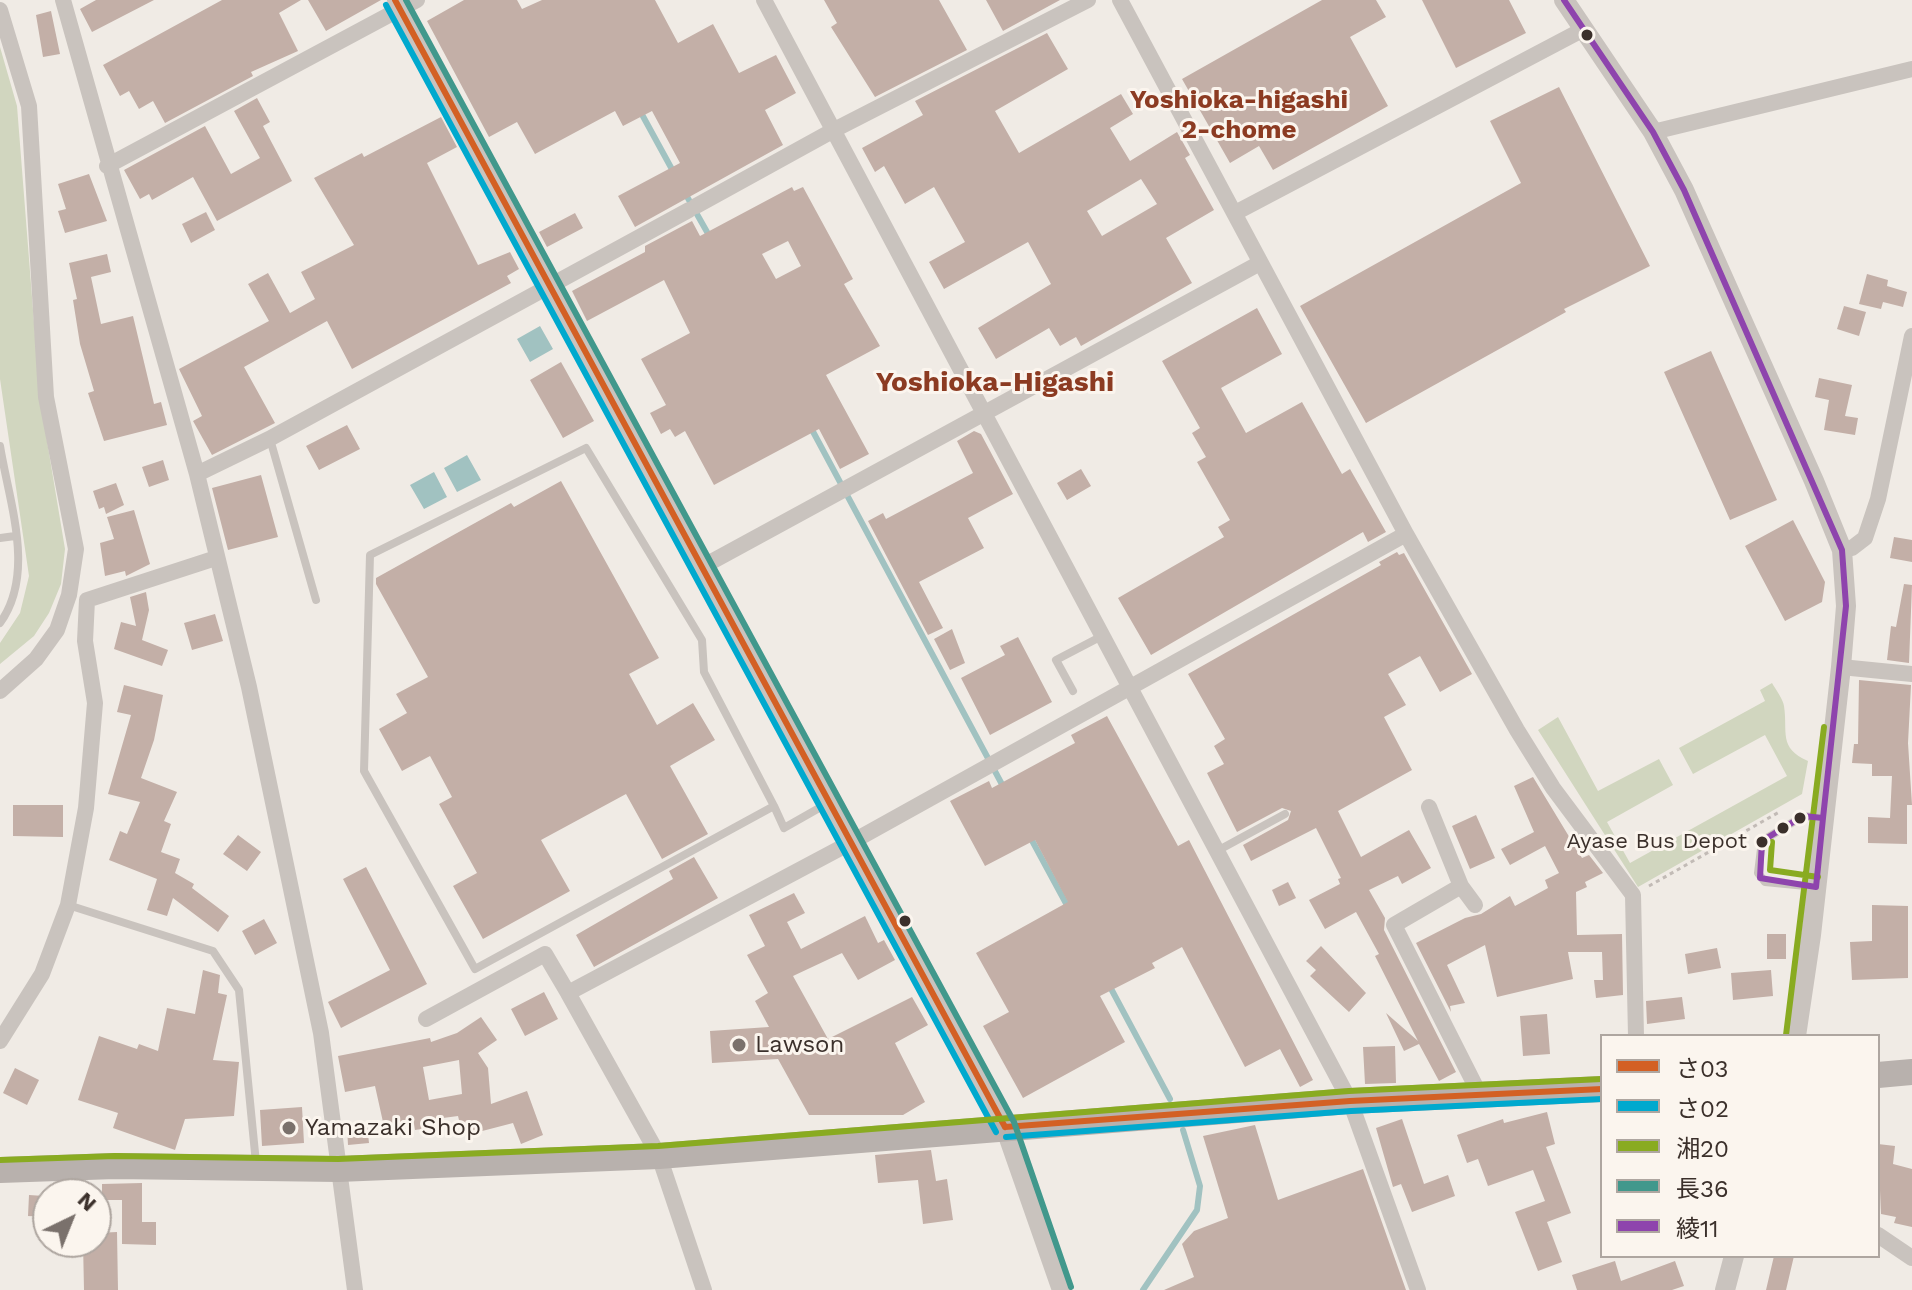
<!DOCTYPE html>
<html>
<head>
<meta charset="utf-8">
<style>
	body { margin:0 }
	#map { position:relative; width:1912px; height:1290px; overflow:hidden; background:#f0ebe5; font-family:"Work Sans","Noto Sans JP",sans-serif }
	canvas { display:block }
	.legend { position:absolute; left:1600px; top:1034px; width:280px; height:224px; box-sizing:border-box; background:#fbf5ee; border:2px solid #aea6a0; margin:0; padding:10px 14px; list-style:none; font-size:24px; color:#3b302b }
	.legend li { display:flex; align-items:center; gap:16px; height:40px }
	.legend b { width:40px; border:2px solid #aea6a0 }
	.north { position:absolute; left:32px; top:1178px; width:80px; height:80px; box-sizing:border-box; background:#fbf5ee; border:2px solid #aea6a0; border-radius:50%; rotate:43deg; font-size:22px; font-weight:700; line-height:32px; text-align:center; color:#3b302b }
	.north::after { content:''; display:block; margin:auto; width:28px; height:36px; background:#7a716c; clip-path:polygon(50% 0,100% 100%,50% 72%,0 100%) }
</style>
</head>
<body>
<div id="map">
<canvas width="1912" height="1290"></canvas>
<ul class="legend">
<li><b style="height:10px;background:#d36024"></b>さ03</li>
<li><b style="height:10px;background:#00a9ce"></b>さ02</li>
<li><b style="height:10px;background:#89ab21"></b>湘20</li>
<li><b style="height:10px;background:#41988c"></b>長36</li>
<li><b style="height:10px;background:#8e44ad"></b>綾11</li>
</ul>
<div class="north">N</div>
</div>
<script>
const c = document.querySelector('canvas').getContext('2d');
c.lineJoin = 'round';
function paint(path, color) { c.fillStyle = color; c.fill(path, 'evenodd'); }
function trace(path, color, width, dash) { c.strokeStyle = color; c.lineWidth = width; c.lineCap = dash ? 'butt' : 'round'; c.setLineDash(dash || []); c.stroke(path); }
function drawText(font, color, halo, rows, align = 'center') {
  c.font = font + ' "Work Sans",sans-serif'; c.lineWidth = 6; c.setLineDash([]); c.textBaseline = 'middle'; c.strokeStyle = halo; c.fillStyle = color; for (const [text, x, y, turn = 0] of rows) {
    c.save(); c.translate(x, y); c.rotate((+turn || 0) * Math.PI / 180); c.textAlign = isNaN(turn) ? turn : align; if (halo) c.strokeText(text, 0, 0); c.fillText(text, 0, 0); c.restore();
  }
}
paint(new Path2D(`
	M0 47 17 106 40 399 65 549 61 584 49 613 34 636 0 664V643L20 613 29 576 0 379Z
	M1772 683C1776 690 1783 699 1784 706 1788 732 1778 748 1808 761L1802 794 1638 887 1538 730 1558 717 1598 791 1659 759 1673 785 1607 822 1630 863 1787 776 1765 735 1693 774 1679 748 1765 701 1760 690Z`), '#d1d6bf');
paint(new Path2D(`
	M540 326 553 349 530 362 517 339Z
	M467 455 481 480 457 492 444 468Z
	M434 472 447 497 424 509 410 485Z`), '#a1c2c1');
trace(new Path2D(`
	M639 109 674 173
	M685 193 711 239
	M810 426 1005 790
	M1029 835 1069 909
	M1108 983 1170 1099
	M1143 1290 1197 1210 1200 1186 1183 1130`), '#a1c2c1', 6);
paint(new Path2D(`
	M96 0H154L92 32 80 9Z
	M222 0H301L279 13 298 51 251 72 253 76 165 123 153 101 139 109 129 91 120 96 103 65Z
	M308 0H381L326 31Z
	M464 0H517L522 9 542 0H655L678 43 713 24 739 73 776 55 796 93 765 110 783 145 635 227 618 196 680 163 652 111 623 126 615 111 535 154 517 122 489 137 427 21Z
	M824 0H939L967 50 875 97 831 27 837 23Z
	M986 0H1060L1003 31Z
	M1322 0H1376L1386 17 1350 37 1388 106 1273 170 1259 146 1230 163 1182 79Z
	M1422 0H1509L1526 33 1456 68Z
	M51 11 60 54 43 57 36 15Z
	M1047 33 1068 69 995 111 1019 153 1121 94 1133 114 1110 128 1130 161 1177 132 1190 155 1185 158 1214 210 1166 238 1192 283 1081 346 1076 337 1060 346 1049 328 996 359 978 328 1051 284 1028 242 944 289 929 262 965 242 934 187 905 204 884 166 875 172 862 148 923 115 915 101ZM1141 179 1157 204 1102 236 1087 211Z
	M1559 87 1650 266 1564 309 1566 312 1366 423 1300 306 1521 183 1490 121Z
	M257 98 270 122 263 126 292 181 217 221 193 177 152 200 149 194 140 199 124 170 205 126 231 174 260 158 234 111Z
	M441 117 457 147 427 163 478 265 510 252 519 269 507 276 511 283 352 369 327 321 244 367 275 423 212 455 193 421 202 416 179 369 269 321 248 284 268 273 290 313 315 299 301 272 354 245 314 178 362 153 364 157Z
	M89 174 107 221 65 233 58 211 66 209 58 184Z
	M792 187 794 191 803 187 853 279 844 284 880 346 826 375 869 454 840 469 819 429 714 485 685 431 675 437 670 429 661 434 650 413 666 405 641 359 690 333 664 280 587 321 572 291 645 252V246L692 221 700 236ZM788 241 801 266 776 279 762 254Z
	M206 212 215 230 191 243 182 224Z
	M575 213 583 228 547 247 539 232Z
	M107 254 111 272 91 277 101 324 133 316 154 404 161 402 167 425 104 441 88 393 94 391 80 344 73 300 77 299 69 263Z
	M1867 274 1888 280 1887 286 1907 292 1903 307 1883 302 1881 309 1859 304Z
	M1844 306 1866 312 1859 336 1837 329Z
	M1257 308 1282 354 1221 388 1246 433 1302 402 1342 474 1350 469 1386 532 1368 542 1363 532 1151 655 1118 598 1224 537 1218 527 1230 520 1197 462 1206 457 1192 433 1200 428 1162 361Z
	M1711 351 1777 500 1730 520 1664 372Z
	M561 362 594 421 563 438 530 380Z
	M1819 378 1852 385 1845 416 1858 418 1855 435 1824 430 1829 400 1815 397Z
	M347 425 360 449 319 470 306 446Z
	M974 431 981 434 1013 494 968 518 984 548 919 582 943 628 928 635 868 521 883 513 886 519 973 473 957 441Z
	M163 460 169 480 149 487 142 467Z
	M1081 469 1091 486 1067 500 1057 483Z
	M261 475 278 537 228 550 212 488Z
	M561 481 659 658 629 674 657 725 693 703 715 740 670 766 708 834 662 859 626 794 541 840 570 891 483 939 453 886 477 873 439 804 452 797 430 756 402 771 379 729 407 713 396 694 428 677 376 584V578L511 503 514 507Z
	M116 483 124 505 106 514 104 507 99 509 93 491Z
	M134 510 150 564 126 576 125 571 105 576 100 543 114 539 107 517Z
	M1793 520 1825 582 1822 602 1785 621 1745 546Z
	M1894 537 1912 540V562L1890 558Z
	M1397 552 1399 555 1404 553 1472 674 1440 692 1420 656 1388 674 1406 705 1384 717 1412 770 1338 811 1361 857 1409 830 1431 868 1402 884 1398 876 1369 890 1385 918 1384 930 1456 1072 1439 1081 1419 1044 1404 1051 1386 1013 1418 1041 1375 956 1379 954 1356 912 1325 929 1309 900 1340 884 1338 879 1341 878 1316 828 1251 861 1243 845 1288 820 1291 811 1282 808 1237 832 1207 773 1224 764 1214 746 1225 739 1188 674 1381 565 1379 562Z
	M1904 584 1912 585 1909 663 1887 660 1891 626 1896 627Z
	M146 592 149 610 142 640 168 650 162 666 114 649 121 622 136 626 130 597Z
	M215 614 223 641 192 650 184 623Z
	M952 629 965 663 950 670 934 639Z
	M1018 637 1052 702 990 735 961 678 1005 655 1000 646Z
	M1859 680 1911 685 1908 743 1912 805H1907V844L1868 843V817L1890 818 1892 776H1872V764L1852 763 1854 744H1858Z
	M124 685 163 695 154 740 141 778 177 792 164 821 171 824 161 852 180 859 175 873 194 884 192 888 229 916 218 932 173 898 167 916 147 910 157 879 109 860 120 831 127 834 140 802 108 794 131 715 117 712Z
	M1107 716 1178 846 1189 840 1313 1080 1300 1087 1280 1049 1245 1067 1182 947 1152 963 1155 968 1100 996 1125 1042 1023 1098 983 1026 1009 1012 976 953 1068 902 1035 840 985 866 950 801 989 781 992 788 1075 743 1071 735Z
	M1533 777 1582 858 1589 855 1603 873 1585 882 1587 887 1576 892 1577 935 1622 934 1623 995 1596 998 1594 980H1603L1602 952H1568L1573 979 1497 997 1485 945 1447 965 1465 1003 1450 1006 1451 1012 1416 943 1465 918 1481 914 1510 896 1515 906 1548 888 1545 880 1559 873 1545 846 1510 865 1501 849 1534 832 1514 786Z
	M13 805H63V837L13 836Z
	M1476 815 1495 858 1470 869 1452 826Z
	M238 835 261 852 247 871 223 854Z
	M694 857 718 898 594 967 576 935 673 879 669 871Z
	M366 867 427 984 341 1028 328 1002 390 970 343 879Z
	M1288 882 1296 898 1279 906 1272 890Z
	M794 893 805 913 787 922 801 949 865 916 878 943 884 940 895 960 858 980 842 953 793 976 828 1039 912 997 928 1025 895 1043 925 1102 903 1115H809L778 1059 712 1063 710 1031 769 1027 755 1001 768 993 747 955 765 946 749 915Z
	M1872 905 1908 906V978L1852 980 1850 942 1872 941Z
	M264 919 277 943 255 955 242 931Z
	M1767 934H1786V959H1767Z
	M1321 946 1366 993 1349 1012 1310 976 1316 970 1306 961Z
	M1717 948 1721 968 1688 974 1685 954Z
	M203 970 220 975 218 993 227 995 213 1060 239 1062 234 1116 185 1119 175 1150 113 1128 118 1113 78 1100 99 1036 137 1049 139 1044 158 1051 167 1008 195 1014Z
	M1771 970 1773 996 1733 1000 1731 973Z
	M544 992 558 1019 525 1036 511 1009Z
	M1682 997 1685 1019 1647 1024 1646 1001Z
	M1547 1014 1550 1054 1523 1056 1520 1016Z
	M481 1017 497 1040 478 1053 488 1068 491 1104 527 1091 543 1135 521 1144 513 1123 463 1136 458 1116 428 1120 429 1128 415 1130 414 1124 385 1131 375 1086 345 1092 338 1056 430 1038 431 1042 457 1033ZM459 1060 462 1094 429 1100 423 1067Z
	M1395 1046 1396 1083 1365 1084 1363 1047Z
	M15 1068 39 1080 27 1105 3 1093Z
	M302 1107 304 1143 262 1146 260 1110Z
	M1547 1112 1555 1144 1546 1147 1571 1213 1547 1222 1562 1262 1538 1271 1515 1212 1545 1201 1533 1170 1488 1186 1478 1159 1467 1163 1457 1135 1503 1119 1504 1123Z
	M1402 1119 1424 1184 1448 1175 1455 1196 1412 1212 1401 1184 1393 1187 1376 1128Z
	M367 1125 369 1143 348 1145 347 1127Z
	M1255 1125 1278 1200 1363 1169 1406 1290H1164L1194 1277 1182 1244 1194 1231 1228 1218 1203 1136Z
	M1878 1144 1895 1146 1893 1164 1912 1169V1227L1894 1223 1896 1217 1881 1214Z
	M931 1150 936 1181 947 1179 953 1220 923 1224 918 1180 878 1183 875 1155Z
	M142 1183V1222H156V1245L122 1244V1200H102V1184Z
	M29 1195 44 1196V1217L28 1216Z
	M117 1232 118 1290H84L83 1242H96V1233Z
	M1774 1256H1794L1786 1290H1766Z
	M1615 1261 1621 1281 1675 1261 1684 1286 1672 1290H1577L1572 1275Z`), '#c3afa7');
trace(new Path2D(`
	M1649 886 1781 811`), '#c2bbb6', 3, [4, 4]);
trace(new Path2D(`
	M270 439 316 600
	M0 446C9 502 36 573 0 623
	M586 448 702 640 704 672 774 806 475 969 364 771 370 555Z
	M0 538 15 536
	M1073 691 1056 660 1102 636
	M774 806 784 828 828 803
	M1217 851 1285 814
	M1816 887 1765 882 1758 873 1762 841 1803 816 1823 818
	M68 905 213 951 239 990 256 1163`), '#c9c3be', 8);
trace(new Path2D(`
	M63 0 197 474 249 687 321 1033 355 1290
	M395 0 1005 1127
	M764 0 1350 1101 1418 1290
	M1120 0 1406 534 1517 730 1553 788 1633 895 1636 1036
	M0 10 29 106 46 397 76 549 69 595 57 630 36 659 0 691
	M1653 132 1912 69
	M107 166 417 0
	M696 206 834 130 1088 0
	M1235 213 1584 29
	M197 474 269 439 689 210
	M1842 550 1852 548 1865 538 1878 499 1912 336
	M700 568 1260 263
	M1841 667 1912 674
	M1429 807 1461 886 1475 905
	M1461 886 1394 925 1480 1095
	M426 1019 545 954 568 993
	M0 1041 42 974 68 905 86 808 95 703 85 641 87 600 216 558
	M1878 1235 1912 1258
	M704 1290 659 1156 568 993 850 843 1406 534`), '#c9c3be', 16);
trace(new Path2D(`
	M1564 0 1653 132 1684 190 1814 481 1842 550 1846 606 1841 667 1811 935 1796 1036
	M1005 1127 1062 1290
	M1725 1290 1734 1256`), '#c9c3be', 20);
trace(new Path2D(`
	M1878 1075 1912 1072
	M0 1170 115 1166 338 1169 659 1156 1350 1101 1602 1089`), '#b8b1ad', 26);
trace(new Path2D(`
	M395 0 1005 1127
	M1005 1127 1350 1101 1602 1089`), '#d36024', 6);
trace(new Path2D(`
	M386 5 996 1132
	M1006 1137 1351 1111 1602 1099`), '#00a9ce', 6);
trace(new Path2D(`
	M1772 842 1770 870 1818 877
	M1786 1035 1824 727
	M0 1160 115 1156 338 1159 658 1146 1349 1091 1602 1079`), '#89ab21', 6);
trace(new Path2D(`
	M406 0 1014 1122 1071 1287`), '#41988c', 6);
trace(new Path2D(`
	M1564 0 1653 132 1684 190 1842 550 1846 606 1823 818
	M1803 816 1823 818 1816 887 1760 878 1762 841Z`), '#8e44ad', 6);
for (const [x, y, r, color] of [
	[1587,35,7,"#3b302b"],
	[1800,818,7,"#3b302b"],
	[1783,828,7,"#3b302b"],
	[1762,842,7,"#3b302b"],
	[905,921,7,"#3b302b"],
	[739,1045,8,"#7a716c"],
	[289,1128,8,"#7a716c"]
]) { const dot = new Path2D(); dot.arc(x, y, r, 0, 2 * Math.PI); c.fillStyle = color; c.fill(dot); trace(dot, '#fbf5ee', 3); }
drawText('22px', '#3b302b', '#fbf5ee', [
	["Ayase Bus Depot",1747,842]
], 'right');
drawText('24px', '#3b302b', '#fbf5ee', [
	["Lawson",755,1045],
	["Yamazaki Shop",305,1128]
], 'left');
drawText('bold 26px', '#8c3b22', '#fbf5ee', [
	["Yoshioka-higashi",1239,100],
	["2-chome",1239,130]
]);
drawText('bold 28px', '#8c3b22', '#fbf5ee', [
	["Yoshioka-Higashi",995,383]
]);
</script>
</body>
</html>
